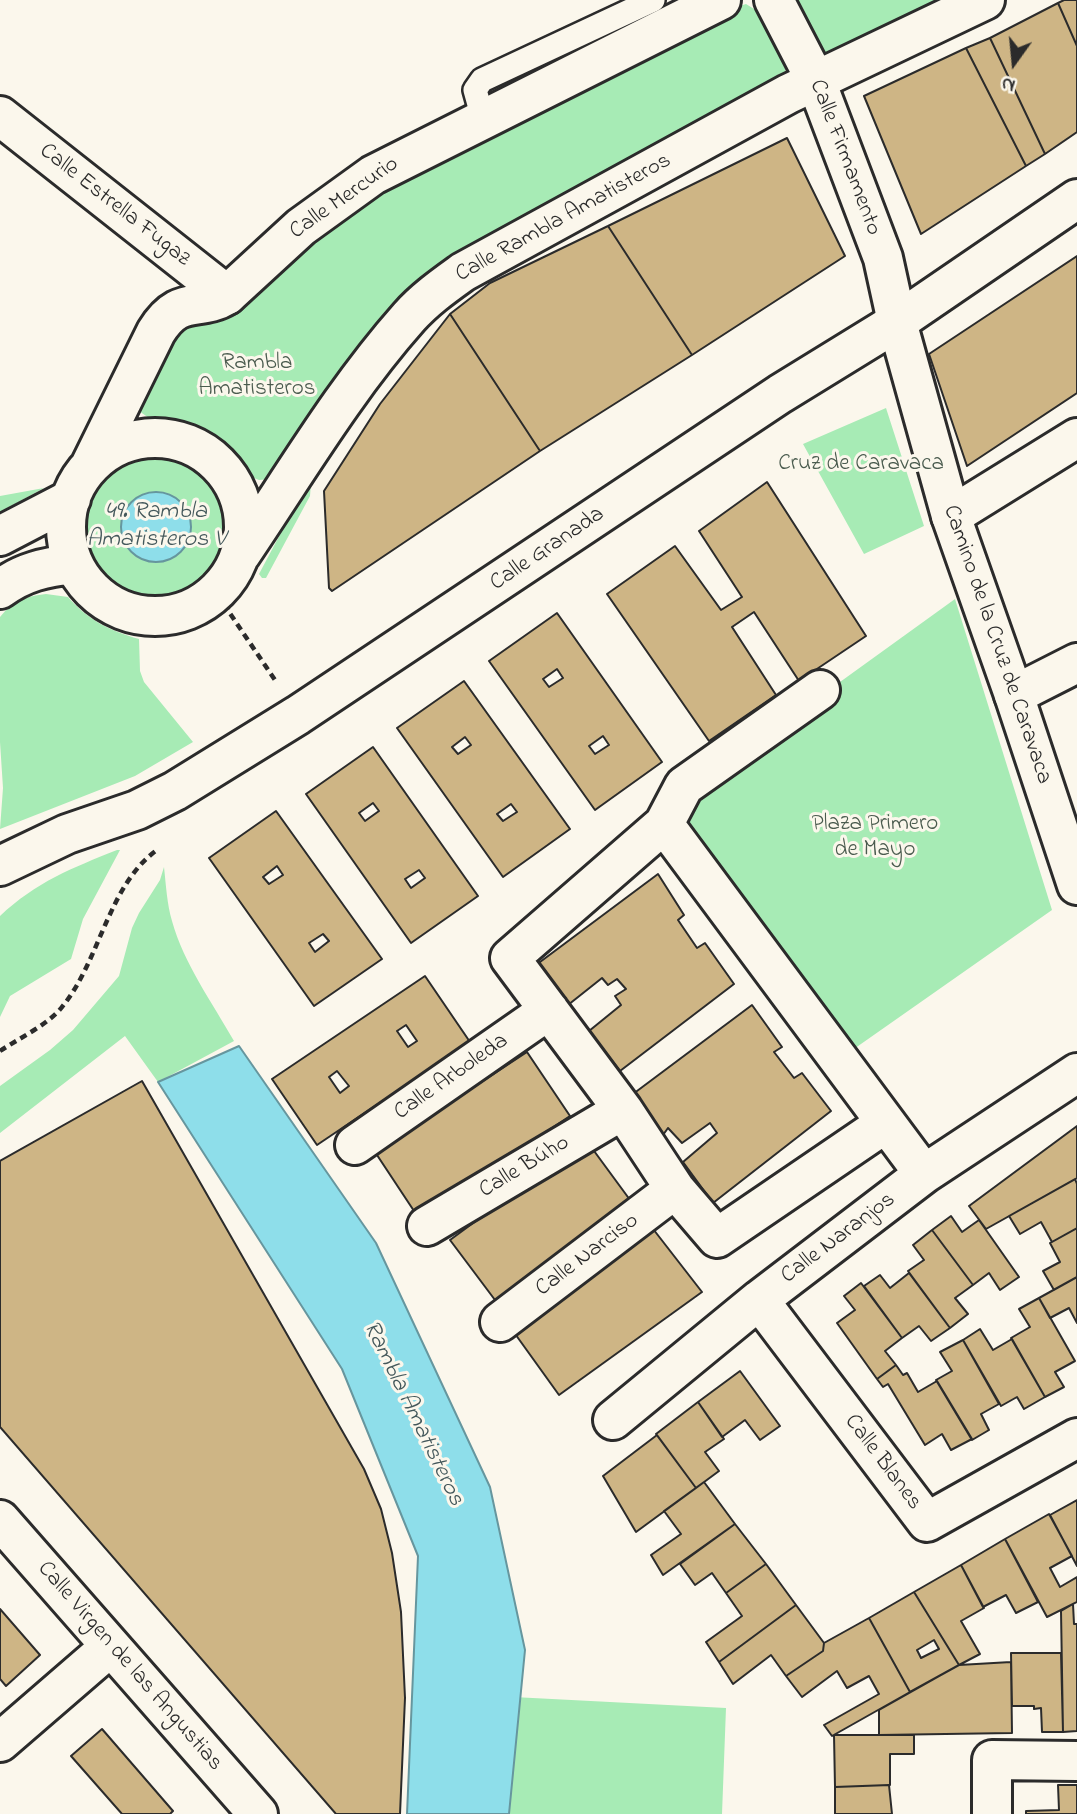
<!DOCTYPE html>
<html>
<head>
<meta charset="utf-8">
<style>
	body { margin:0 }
	#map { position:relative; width:1077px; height:1814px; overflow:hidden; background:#fbf7ec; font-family:"Indie Flower",sans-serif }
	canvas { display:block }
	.north { position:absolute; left:979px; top:28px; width:70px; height:70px; -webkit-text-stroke:5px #fbf7ec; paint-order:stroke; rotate:195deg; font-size:19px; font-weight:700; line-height:28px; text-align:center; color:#2b2b2b }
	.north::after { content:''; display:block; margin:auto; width:24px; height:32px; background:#2b2b2b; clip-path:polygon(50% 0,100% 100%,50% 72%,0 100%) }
</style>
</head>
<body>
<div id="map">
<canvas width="1077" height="1814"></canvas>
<div class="north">N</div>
</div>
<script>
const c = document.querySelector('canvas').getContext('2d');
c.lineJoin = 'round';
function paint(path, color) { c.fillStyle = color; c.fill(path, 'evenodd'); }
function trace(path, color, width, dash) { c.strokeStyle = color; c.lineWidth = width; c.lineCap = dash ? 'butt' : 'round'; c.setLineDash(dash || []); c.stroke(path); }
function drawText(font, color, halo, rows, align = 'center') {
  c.font = font + ' "Indie Flower",sans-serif'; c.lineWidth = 6; c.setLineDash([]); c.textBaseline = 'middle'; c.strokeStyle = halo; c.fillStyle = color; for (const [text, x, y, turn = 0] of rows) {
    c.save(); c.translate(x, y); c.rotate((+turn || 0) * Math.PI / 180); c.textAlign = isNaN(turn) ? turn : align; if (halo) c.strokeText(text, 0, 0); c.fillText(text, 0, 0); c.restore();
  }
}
paint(new Path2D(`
	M796 0H960L826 57 820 52Z
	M746 4 759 12 785 68 786 74 734 113 464 247 435 267 417 285 271 479 259 480 254 478 247 467 229 447 207 432 182 421 149 418 139 411 137 404 168 339 325 222 727 10Z
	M886 408 924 526 864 554 803 444Z
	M83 526a72 72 0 1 1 144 0a72 72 0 1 1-144 0Z
	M311 483 310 496 266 578H262L259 574 293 510Z
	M44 488 0 512V496Z
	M46 594 68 597C88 620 110 631 139 639L140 671 144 682 193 742 135 776 0 829 3 788 0 742V617C13 601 26 596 46 594Z
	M955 599 1052 910 851 1051 679 820 682 796Z
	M117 850H120L83 919 71 959 10 996 0 1017V916C36 882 72 868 117 850Z
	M164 867C166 885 167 904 172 921 184 964 212 1002 234 1041L158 1082 125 1036 0 1133V1086L50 1050 73 1030 119 976 132 928 139 913 160 880Z
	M494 1696 726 1708 722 1814H492Z`), '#a7ebb5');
const water = new Path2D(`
	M121 527a35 35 0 1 1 70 0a35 35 0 1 1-70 0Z
	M239 1046 376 1243 490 1487 525 1650 509 1814H407L418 1556 342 1369 158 1082Z`);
paint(water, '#8edeea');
trace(water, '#66969e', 2);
const building = new Path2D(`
	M1064 0H1077V46L1058 3Z
	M1058 3 1077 46V132L1045 154 990 38Z
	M990 38 1045 154 1026 166 966 48Z
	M966 48 1026 166 921 234 864 96Z
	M787 138 845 256 692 355 608 226Z
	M608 226 692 355 540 451 450 314 490 283Z
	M1077 256V393L967 466 929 354Z
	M450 314 540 451 332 591 329 588 324 491 380 404Z
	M767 482 866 636 799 681 754 612 732 627 776 695 709 741 607 594 675 546 721 610 742 597 699 531Z
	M557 613 662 762 595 810 489 661ZM557 669 563 678 549 687 543 679ZM603 736 609 745 595 754 589 746Z
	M464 681 570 829 503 877 397 728ZM465 737 471 745 458 754 452 747ZM511 804 517 812 503 821 497 814Z
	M373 747 478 896 411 943 306 794ZM373 803 379 811 365 821 359 813ZM419 870 425 878 411 888 405 879Z
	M276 811 382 959 314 1006 209 858ZM277 866 283 875 269 884 263 877ZM323 934 329 941 315 952 309 943Z
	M658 874 684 915 678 920 697 948 705 943 734 984 620 1071 589 1031 621 1005 615 996 626 989 617 979 608 985 602 978 568 1005 536 965Z
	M425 976 470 1042 317 1145 272 1079ZM406 1025 417 1041 408 1047 397 1031ZM337 1071 349 1086 340 1093 329 1077Z
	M752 1005 782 1047 774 1052 794 1078 802 1073 831 1111 713 1203 683 1162 717 1133 710 1123 682 1143 668 1128 663 1135 633 1094Z
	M527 1052 570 1116 418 1217 375 1152Z
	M142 1081 364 1469 381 1509 392 1553 401 1612 405 1698 400 1814H336L0 1427V1161Z
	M1077 1126V1178L986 1229 969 1206Z
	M586 1140 633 1204 498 1304 450 1240Z
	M1075 1179 1077 1184V1228L1052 1242 1041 1222 1020 1234 1009 1216Z
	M951 1216 962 1232 979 1220 1019 1277 1000 1290 989 1273 973 1285 932 1230Z
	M650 1225 702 1292 559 1395 513 1331Z
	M1077 1228V1277L1054 1290 1043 1271 1060 1262 1050 1243Z
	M932 1230 973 1285 955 1298 968 1314 950 1328 908 1271 924 1260 913 1245Z
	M909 1273 950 1328 931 1341 919 1326 902 1338 864 1286 880 1275 890 1288Z
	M1077 1277V1323L1069 1308 1050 1318 1039 1298Z
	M861 1283 902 1338 885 1351 896 1365 877 1379 837 1323 855 1310 844 1296Z
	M1039 1298 1075 1361 1055 1372 1064 1387 1045 1397 1011 1338 1030 1327 1019 1309Z
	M980 1329 993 1350 1012 1339 1045 1397 1024 1409 1017 1397 1001 1406 963 1340Z
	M963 1340 999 1404 981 1414 989 1430 972 1440 936 1380 952 1371 940 1352Z
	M896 1365 903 1375 907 1373 918 1392 937 1381 972 1439 951 1450 942 1434 925 1445 888 1384 883 1387 877 1379Z
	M740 1371 780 1426 760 1440 745 1420 722 1437 698 1402Z
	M698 1402 724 1439 705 1452 719 1471 696 1488 656 1434Z
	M657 1435 696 1488 636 1532 603 1476Z
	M704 1482 735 1524 663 1575 651 1555 681 1534 664 1511Z
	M1077 1500V1566L1050 1515Z
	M1049 1514 1072 1556 1050 1568 1060 1587 1077 1577V1602L1047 1617 1005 1539Z
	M735 1524 766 1564 726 1593 712 1573 695 1585 680 1564Z
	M1005 1539 1038 1602 1016 1613 1006 1595 983 1607 961 1565Z
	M766 1564 796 1605 719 1662 706 1642 742 1616 726 1593Z
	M961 1565 984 1608 961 1621 980 1654 959 1665 914 1592Z
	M914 1592 959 1665 910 1692 869 1618ZM934 1640 939 1649 921 1658 917 1650Z
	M1073 1604 1074 1624H1077V1731L1063 1732 1061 1611Z
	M796 1605 824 1643 823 1651 786 1676 771 1655 733 1684 719 1662Z
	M0 1609 40 1655 6 1686 0 1679Z
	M869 1618 910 1692 832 1736 824 1725 879 1694 869 1676 847 1688 837 1671 802 1697 786 1676 823 1651 824 1643Z
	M1011 1653H1061L1063 1732H1042L1041 1708 1034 1709V1706H1012Z
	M1011 1662 1012 1733 879 1735V1710L959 1665Z
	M102 1729 173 1811 170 1814H122L71 1756Z
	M834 1735H914V1754H890V1785L835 1787Z
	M889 1785 892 1814H835V1787Z
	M1058 1785H1077V1814H1026V1811L1059 1810Z`);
paint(building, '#ceb585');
trace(building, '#2b2b2b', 2);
const lane = new Path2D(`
	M483 119 475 90 482 80 653 0`);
const street = new Path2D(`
	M774 0 816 81 883 258 897 322
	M0 116 227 295
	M951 516 1077 438
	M820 690 684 786 664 824 510 958 623 1110 675 1189 717 1238 886 1123
	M1014 695 1077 663
	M664 824 924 1174
	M355 1145 549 1010
	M427 1226 623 1110
	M759 1300 927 1522 1077 1438
	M500 1322 675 1189
	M613 1420 759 1300 924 1174 1077 1073
	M0 1742 110 1647
	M992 1814V1760L1077 1761`);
const secondary = new Path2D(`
	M897 322 951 516 1014 695 1077 885
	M66 527a89 89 0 1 1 178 0a89 89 0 1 1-178 0Z
	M91 464 156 332C180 293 198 313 227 295L301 227 373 175 721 0
	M0 536 71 499
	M241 554C295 474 345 389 409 317 425 299 445 285 463 272L788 94 985 0
	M0 589C23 572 45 567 74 564
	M0 866 67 834 137 810 175 791 298 715 780 394 897 322 1077 199
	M0 1520 258 1814`);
trace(lane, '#2b2b2b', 28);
trace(street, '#2b2b2b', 44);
trace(secondary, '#2b2b2b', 44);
trace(new Path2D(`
	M227 591 226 603 229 612 275 680
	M0 1051C18 1039 49 1024 62 1007 100 961 108 885 157 850`), '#2b2b2b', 4.5, [7, 5]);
trace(lane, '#fbf7ec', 23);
trace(street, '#fbf7ec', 38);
trace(secondary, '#fbf7ec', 38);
drawText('23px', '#2b2b2b', '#fbf7ec', [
	["Calle Firmamento",844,158,69],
	["Calle Mercurio",345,199,-35],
	["Calle Estrella Fugaz",114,206,38],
	["Calle Rambla Amatisteros",564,219,-29],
	["Calle Granada",548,550,-34],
	["Camino de la Cruz de Caravaca",996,645,71],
	["Calle Arboleda",452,1078,-35],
	["Calle Búho",525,1168,-31],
	["Calle Naranjos",839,1239,-37],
	["Calle Narciso",588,1256,-37],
	["Calle Blanes",882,1463,53],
	["Calle Virgen de las Angustias",129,1667,49]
]);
drawText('23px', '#4a5b4e', '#fbf7ec', [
	["Rambla",257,364],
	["Amatisteros",257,390],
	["Cruz de Caravaca",861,465],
	["Plaza Primero",875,825],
	["de Mayo",875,851]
]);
drawText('italic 24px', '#44585b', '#fbf7ec', [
	["49. Rambla",156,513],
	["Amatisteros V",156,541],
	["Rambla Amatisteros",412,1414,64]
]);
</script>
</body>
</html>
